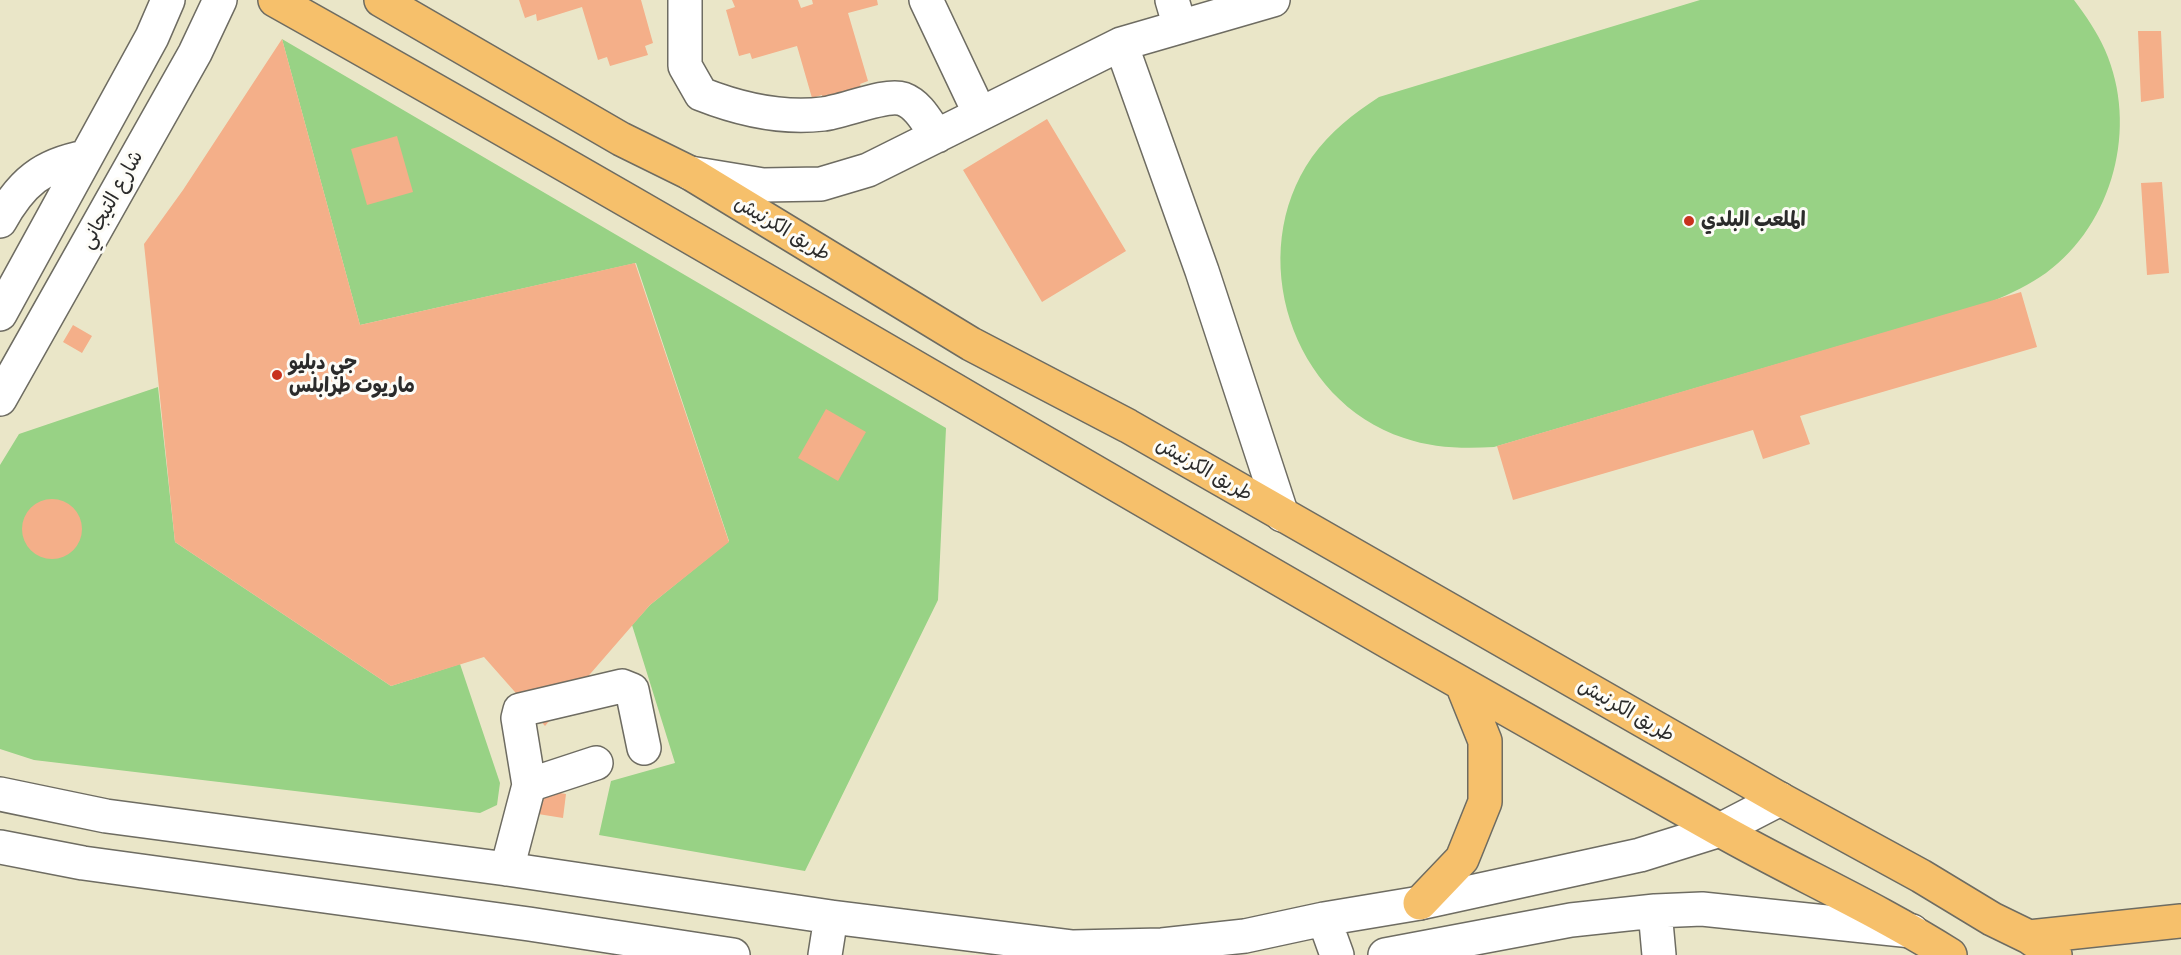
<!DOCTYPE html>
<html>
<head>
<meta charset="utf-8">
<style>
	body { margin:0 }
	canvas { display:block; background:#eae6c8 }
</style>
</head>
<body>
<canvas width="2181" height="955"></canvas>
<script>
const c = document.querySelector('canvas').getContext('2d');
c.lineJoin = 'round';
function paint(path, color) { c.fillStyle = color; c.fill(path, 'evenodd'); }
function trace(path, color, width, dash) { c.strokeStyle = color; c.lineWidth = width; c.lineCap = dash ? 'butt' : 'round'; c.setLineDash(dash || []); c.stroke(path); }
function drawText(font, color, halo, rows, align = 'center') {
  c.font = font + ' "Patrick Hand","Playpen Sans Arabic",sans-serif'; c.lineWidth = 6; c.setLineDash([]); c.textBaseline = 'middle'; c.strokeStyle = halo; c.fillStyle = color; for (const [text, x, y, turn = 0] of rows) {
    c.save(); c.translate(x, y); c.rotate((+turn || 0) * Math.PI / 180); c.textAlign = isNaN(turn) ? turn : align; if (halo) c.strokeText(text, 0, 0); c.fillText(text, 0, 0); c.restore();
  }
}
paint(new Path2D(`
	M1700 0H2074C2086 16 2097 32 2105 50 2139 127 2113 224 2046 273 2029 285 2012 293 1993 301L1494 447C1463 449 1433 448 1404 438 1291 401 1244 254 1312 157 1330 132 1353 114 1379 97Z
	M282 39 946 428 938 600 805 871 599 835 611 781 675 763 632 625 650 605 729 541 636 263 360 325Z
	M158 387 175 542 391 686 460 664 500 783 497 805 480 813 34 760 0 749V465L19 434Z`), '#98d285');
paint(new Path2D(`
	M519 0H641L653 43 645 46 648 55 610 66 607 57 598 60 582 7 537 21 536 14 525 18Z
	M732 0H798L801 8 813 4 812 0H877L878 5 848 13 868 81 860 84 863 92 824 104 822 95 812 98 797 46 752 59 750 53 739 56 726 10 735 7Z
	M2138 31H2161L2164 98 2141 102Z
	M282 39 360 325 635 263 729 542 650 605 545 726 484 657 391 686 175 542 144 244 183 190Z
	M1047 119 1126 251 1042 302 963 170Z
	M397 136 413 192 367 205 351 149Z
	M2162 182 2169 273 2147 275 2141 183Z
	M2021 292 2037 347 1800 416 1810 444 1763 459 1753 430 1513 500 1497 446Z
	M73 325 92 336 82 353 63 342Z
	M826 409 866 432 838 481 798 458Z
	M22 529a30 30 0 1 1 60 0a30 30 0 1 1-60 0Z
	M542 790 566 794 563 818 538 814Z`), '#f4af89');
const minor = new Path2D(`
	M685 0V66L701 94C739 109 781 119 823 114 843 112 886 93 903 99 919 105 927 122 937 136
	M926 0 980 114
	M1172 0 1180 27
	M1121 44 1202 271 1282 515
	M690 173 763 185 821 184 868 170 1121 44 1273 0
	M0 221C21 183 42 165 86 157
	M0 314 152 37 168 0
	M0 399 195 53 220 0
	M529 785 596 763
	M0 794 106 816 507 869 831 917 1073 947 1162 945 1245 936 1324 919 1420 903 1640 855 1720 830 1780 799
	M0 847 83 863 529 924 733 955
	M507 869 529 785 518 718 520 710 622 686 632 690 644 748
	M1655 911 1659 955
	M1324 919 1337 955
	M825 955 831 917
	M1385 955 1571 920 1655 911 1702 909 1912 931`);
const highway = new Path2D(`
	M275 0C655 213 1030 436 1408 653 1512 713 1616 771 1720 830 1796 873 1876 908 1950 955
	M381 0 621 139 690 173 971 344 1128 426 1780 799 1921 876 1992 919 2029 937 2055 955
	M1420 903 1462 859 1485 802V741L1462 684
	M2029 937 2181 921`);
trace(minor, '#6e6c62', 36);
trace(highway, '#6e6c62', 36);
trace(minor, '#fff', 33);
trace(highway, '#f6c06b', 33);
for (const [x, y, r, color] of [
	[1689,221,6,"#c8321e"],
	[277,375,6,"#c8321e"]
]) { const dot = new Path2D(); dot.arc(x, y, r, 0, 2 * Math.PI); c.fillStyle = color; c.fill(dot); trace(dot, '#fdfcf7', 2); }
drawText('20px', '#2b2b2b', '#fdfcf7', [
	["شارع التيجاني",112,200,-61],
	["طريق الكرنيش",782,229,31],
	["طريق الكرنيش",1204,470,30],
	["طريق الكرنيش",1626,711,30]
]);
drawText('bold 20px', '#2b2b2b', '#fdfcf7', [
	["الملعب البلدي",1701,221],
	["جي دبليو",289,364],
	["ماريوت طرابلس",289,387]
], 'left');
</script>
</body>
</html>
